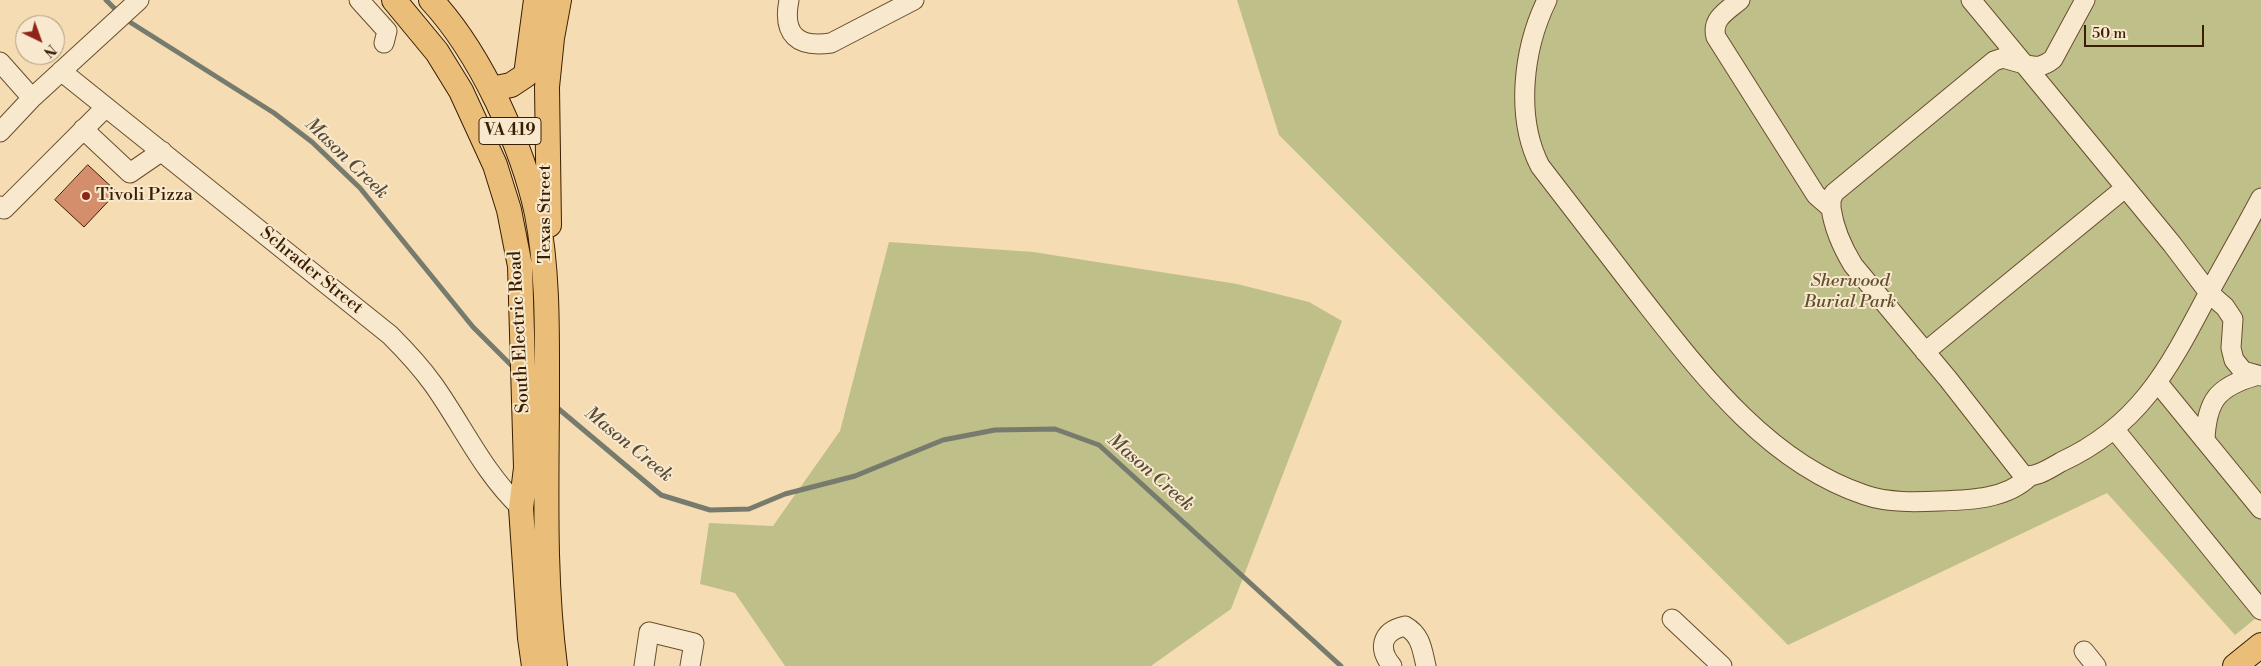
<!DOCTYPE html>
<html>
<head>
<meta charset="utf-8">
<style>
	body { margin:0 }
	#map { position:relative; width:2261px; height:666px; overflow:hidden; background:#f5dcb2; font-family:"Libre Bodoni",serif }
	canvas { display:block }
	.north { position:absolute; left:15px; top:15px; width:50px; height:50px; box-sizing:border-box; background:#f8e8cd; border:1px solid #ac977b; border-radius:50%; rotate:138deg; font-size:14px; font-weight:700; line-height:20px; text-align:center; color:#391e01 }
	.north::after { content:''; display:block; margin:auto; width:18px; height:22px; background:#8f2418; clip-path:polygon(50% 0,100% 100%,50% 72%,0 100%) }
	.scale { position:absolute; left:2084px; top:25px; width:120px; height:22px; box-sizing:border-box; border:2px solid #391e01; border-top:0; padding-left:6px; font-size:15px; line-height:18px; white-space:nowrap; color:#391e01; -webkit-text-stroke:4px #f8e8cd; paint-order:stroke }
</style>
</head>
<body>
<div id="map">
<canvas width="2261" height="666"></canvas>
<div class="north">N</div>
<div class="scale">50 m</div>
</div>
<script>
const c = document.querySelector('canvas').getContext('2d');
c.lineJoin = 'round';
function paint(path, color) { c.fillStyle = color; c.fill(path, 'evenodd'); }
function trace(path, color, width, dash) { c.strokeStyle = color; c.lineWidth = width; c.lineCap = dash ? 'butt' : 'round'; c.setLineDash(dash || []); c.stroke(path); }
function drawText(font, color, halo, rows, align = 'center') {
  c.font = font + ' "Libre Bodoni",serif'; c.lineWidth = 4; c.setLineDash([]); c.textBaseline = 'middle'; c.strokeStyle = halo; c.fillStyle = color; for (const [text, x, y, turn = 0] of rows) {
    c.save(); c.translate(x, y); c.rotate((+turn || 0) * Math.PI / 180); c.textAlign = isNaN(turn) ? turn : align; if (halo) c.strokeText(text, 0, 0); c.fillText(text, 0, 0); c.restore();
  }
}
paint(new Path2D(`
	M1237 0H2261V614L2235 635 2107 493 1788 645 1279 135Z
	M889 242 1033 252 1237 284 1309 302 1342 321 1231 609 1151 666H785L735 593 700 584 709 523 773 526 840 431Z`), '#bfbf8a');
trace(new Path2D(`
	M106 0 119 13
	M125 19 274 113 312 142 360 188 473 327 515 369
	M554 405 661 495 710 510 749 509 785 494 855 476 943 440 995 430 1055 429 1099 445 1341 666`), '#777b6e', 5);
const building = new Path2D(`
	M88 165 117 192 84 227 55 200Z`);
paint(building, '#d48e6c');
trace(building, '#391e01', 1);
const minor = new Path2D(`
	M359 0 387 31 384 43
	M789 0C782 35 798 48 831 43L914 0
	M1547 0C1523 49 1515 117 1540 166 1572 208 1605 250 1637 292 1699 371 1766 462 1865 495 1888 503 1916 502 1940 501 1971 500 2006 499 2029 477
	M1740 0C1727 11 1711 19 1716 37L1816 195 1831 208C1834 229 1842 247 1853 265L1948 379 2023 475C2035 479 2050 468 2061 462 2139 426 2168 370 2206 298 2224 265 2243 232 2261 198
	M1971 0 2024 64C2036 68 2043 67 2053 59L2085 0
	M0 62 32 98
	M61 71 390 335C406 351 420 366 433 384 463 426 483 472 521 508
	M83 129 130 173 162 151
	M0 132 32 98 139 0
	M0 206 4 209 106 107
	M1831 208V200L1834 193 1994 61 2003 58 2024 64 2172 244 2209 293 2225 307 2233 319 2231 348 2234 360 2243 371 2261 376
	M1925 352 2125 188
	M2158 383 2261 509
	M2115 430 2261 610
	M2205 439C2207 401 2217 387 2255 376
	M1672 619 1722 666
	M2084 651 2096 666
	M644 666 649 632 694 643 690 666
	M1392 666C1377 648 1382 631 1405 626 1421 635 1422 649 1426 666`);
const major = new Path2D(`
	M394 0 437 52 461 91 495 165 509 210 520 266 526 468 521 508 530 638 534 666
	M431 0C458 29 480 66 497 101 514 137 529 175 537 214 548 271 547 330 547 387 547 480 543 573 555 666
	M491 89 511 85 526 75 536 0
	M549 225 547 87 552 38 559 0
	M2235 666 2261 645`);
trace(minor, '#684e2d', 21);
trace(major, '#391e01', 26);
trace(minor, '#f8e8cd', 19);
trace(major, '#eabe79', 24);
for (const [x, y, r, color] of [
	[86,196,5,"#8f2418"]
]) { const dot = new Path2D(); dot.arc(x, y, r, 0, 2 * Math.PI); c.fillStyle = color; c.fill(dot); trace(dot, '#f8e8cd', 2); }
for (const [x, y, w] of [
	[510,131,62]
]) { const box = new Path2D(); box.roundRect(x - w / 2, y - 13.5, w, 27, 4); c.fillStyle = '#f8e8cd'; c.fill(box); trace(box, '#391e01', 1); }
drawText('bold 16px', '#391e01', null, [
	["VA 419",510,131]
]);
drawText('18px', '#391e01', '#f8e8cd', [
	["Tivoli Pizza",96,196]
], 'left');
drawText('18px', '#391e01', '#f8e8cd', [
	["Texas Street",546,214,-90],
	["Schrader Street",311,271,39],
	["South Electric Road",520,332,-93]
]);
drawText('italic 18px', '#614e2a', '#f8e8cd', [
	["Sherwood",1850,282],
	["Burial Park",1850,303]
]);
drawText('italic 19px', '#584c38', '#f8e8cd', [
	["Mason Creek",346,159,44],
	["Mason Creek",628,445,39],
	["Mason Creek",1150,473,41]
]);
</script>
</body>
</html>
